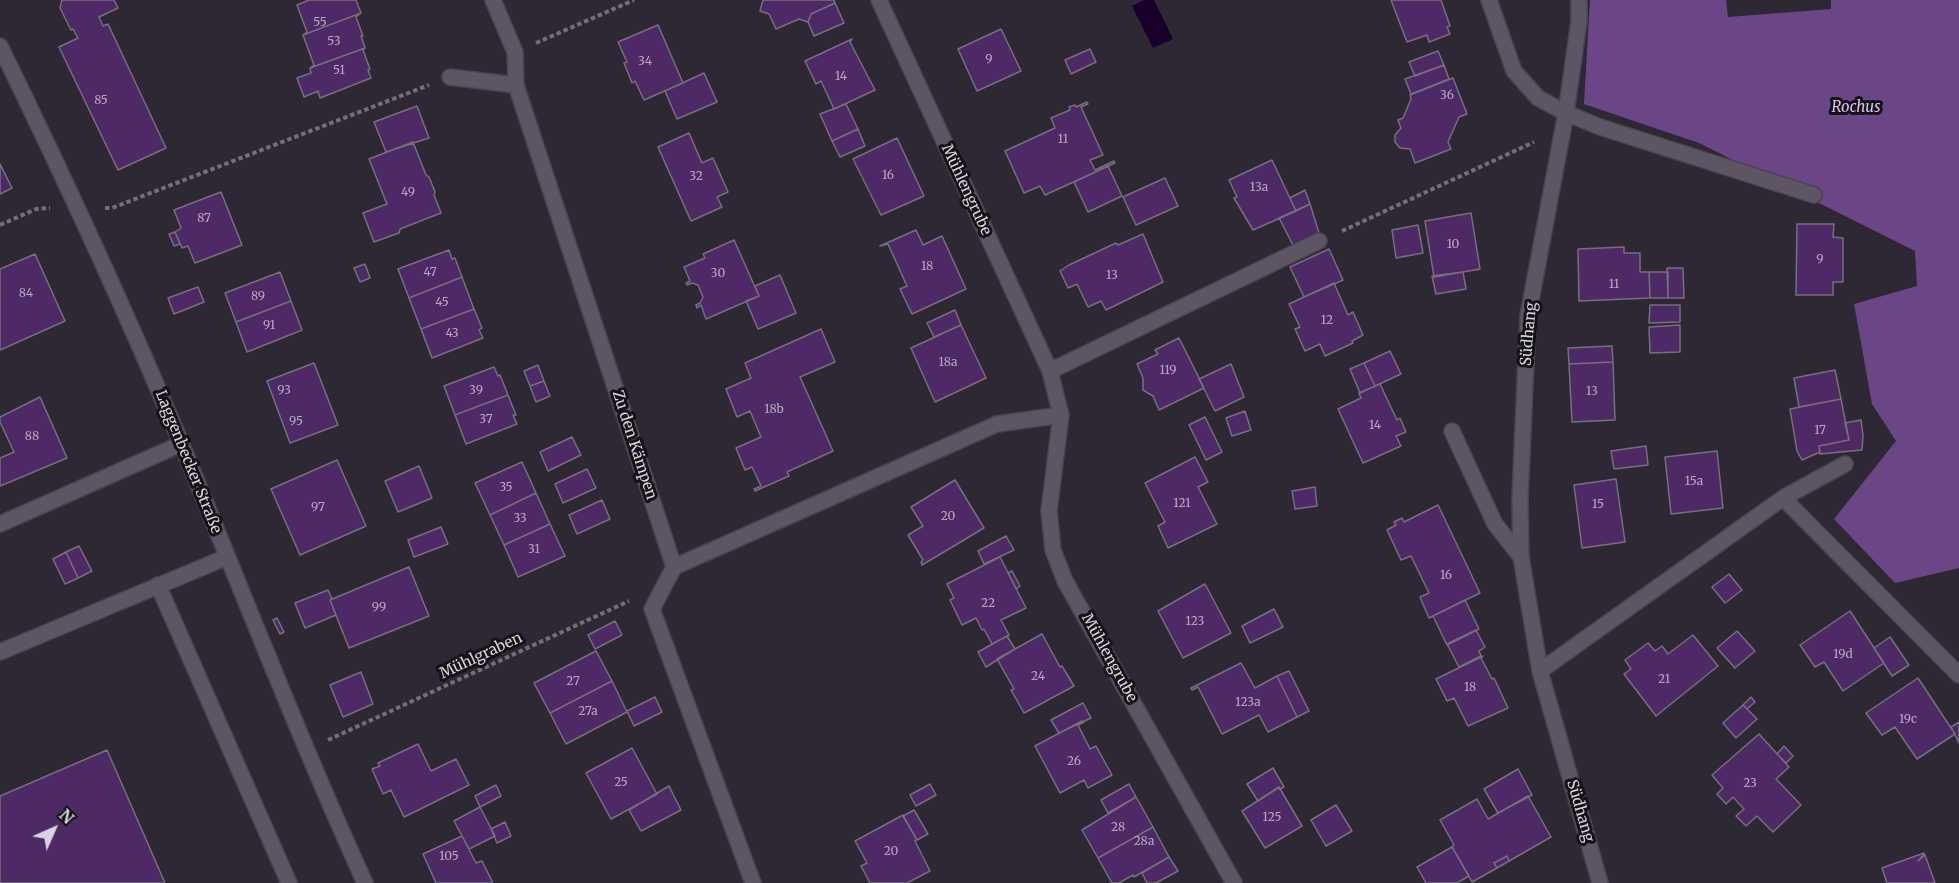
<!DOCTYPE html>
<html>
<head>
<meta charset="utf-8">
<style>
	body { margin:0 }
	#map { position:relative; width:1959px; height:883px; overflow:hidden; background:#2e2734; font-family:Merriweather,serif }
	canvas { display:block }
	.north { position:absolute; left:24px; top:799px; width:60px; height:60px; -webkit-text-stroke:4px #141117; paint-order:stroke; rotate:45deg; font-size:16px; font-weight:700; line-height:24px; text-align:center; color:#d8d4dc }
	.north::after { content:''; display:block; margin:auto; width:21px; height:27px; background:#d8d4dc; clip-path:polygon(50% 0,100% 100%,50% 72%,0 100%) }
</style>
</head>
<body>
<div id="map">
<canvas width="1959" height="883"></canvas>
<div class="north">N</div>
</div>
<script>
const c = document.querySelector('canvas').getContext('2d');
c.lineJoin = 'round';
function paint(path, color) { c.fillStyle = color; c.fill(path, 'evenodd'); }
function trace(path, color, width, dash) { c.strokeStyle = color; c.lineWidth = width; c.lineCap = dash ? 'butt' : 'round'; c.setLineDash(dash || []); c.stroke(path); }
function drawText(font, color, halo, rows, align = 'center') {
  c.font = font + ' Merriweather,serif'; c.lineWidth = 6; c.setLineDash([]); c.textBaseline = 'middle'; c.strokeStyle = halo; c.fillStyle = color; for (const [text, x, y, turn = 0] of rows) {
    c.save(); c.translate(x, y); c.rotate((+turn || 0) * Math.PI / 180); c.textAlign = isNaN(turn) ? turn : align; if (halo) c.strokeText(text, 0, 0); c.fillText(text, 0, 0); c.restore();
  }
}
paint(new Path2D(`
	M1590 0H1726L1728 17 1831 9V0H1959V568L1895 583 1834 519 1896 441 1872 404 1854 304 1917 286 1915 251 1699 143 1584 104Z`), '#6b4686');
paint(new Path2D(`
	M1144 0H1154L1173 39 1153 48 1132 6Z`), '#19002a');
const building = new Path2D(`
	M62 0H114L118 8 99 17 103 26 108 24 166 148 118 170 59 47 78 38 73 29 71 30 60 8Z
	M309 0H356L361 13 303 35 307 32 297 5Z
	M763 0H834L835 3 811 14 808 22 799 19 776 29 769 14 760 11Z
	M1391 0H1441L1450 26 1447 27 1450 34 1429 42 1427 35 1407 42Z
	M835 3 844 23 814 36 808 22 811 14Z
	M361 13 356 17 363 36H361L365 48 310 68 314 65 303 35Z
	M658 25 683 83 644 100 635 81 632 83 624 63 627 62 618 42Z
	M1001 29 1021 71 977 91 958 49Z
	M852 39 850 42 875 90 834 109 821 81 816 84 805 61Z
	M365 48 363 50 370 69 368 70 371 78 320 98 318 91 304 97 297 78 311 73 310 68Z
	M1090 49 1096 62 1071 74 1065 60Z
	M1438 51 1444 65 1415 76 1409 62Z
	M1444 65 1449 79 1411 94 1405 79Z
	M704 73 717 102 677 119 665 91Z
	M1453 78 1467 114 1459 117 1448 142 1451 149 1415 163 1410 149 1400 148 1395 142V135L1401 128 1398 120 1403 118 1411 99 1410 95Z
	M1087 102 1088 104 1081 107 1103 155 1090 160 1095 170 1114 161 1115 163 1045 195 1040 186 1024 193 1005 151 1055 128 1051 118 1070 110 1069 107 1075 105 1076 107Z
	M846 104 858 129 832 141 820 114Z
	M417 106 429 138 386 152 374 122Z
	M858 129 865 146 840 157 832 141Z
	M689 133 702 163 713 158 728 192 717 197 722 207 691 221 658 147Z
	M897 138 924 196 881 215 853 159Z
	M413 142 426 175 429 177 435 192 434 195 441 213 400 229 399 233 374 242 363 213 387 204 369 159Z
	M1272 160 1296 211 1253 230 1234 198 1237 197 1229 180Z
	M0 164 12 188 0 194Z
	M1108 166 1122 196 1088 212 1074 182Z
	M1165 178 1178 206 1136 225 1123 197Z
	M1305 190 1310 204 1296 211 1290 198Z
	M221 192 242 245 195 263 188 246 182 248 175 232 181 228 174 210Z
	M1310 204 1319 233 1293 245 1279 218Z
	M1471 213 1480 269 1434 277 1425 221Z
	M1797 224H1834L1833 237 1843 238V282H1833V295H1796Z
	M1418 225 1423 253 1396 258 1392 230Z
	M916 230 923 245 942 236 966 289 912 314 900 289 907 286 888 244 880 246Z
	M175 232 180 244 174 246 169 234Z
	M1143 234 1163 282 1106 310 1101 301 1088 307 1077 284 1068 288 1060 271 1069 265 1116 243 1118 245Z
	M734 240 759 296 706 319 701 305 697 308 696 305 700 303 703 297 698 285 692 283 687 285 686 283 690 281 684 267 705 258 703 254Z
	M1624 247V253H1640V272H1649L1650 298 1579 301 1578 249Z
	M1329 249 1343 280 1304 297 1290 267Z
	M449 250 452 259 455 258 462 277 409 298 398 269Z
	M35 254 65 321 0 350V269Z
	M365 264 370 278 360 282 354 268Z
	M1667 268H1683L1684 298H1668Z
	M280 272 291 301 236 322 225 293Z
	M1463 272 1466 289 1436 294 1432 276Z
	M1649 272H1668V298H1650Z
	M780 275 796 313 758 329 746 301 759 296 755 286Z
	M462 277 474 309 421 329 409 298Z
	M1334 283 1348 315 1353 312 1363 335 1352 341 1353 343 1325 356 1320 344 1305 351 1295 329 1300 327 1289 304Z
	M198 287 204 302 174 314 168 298Z
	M291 301 302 330 247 352 236 322Z
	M1650 305H1680V322L1649 323Z
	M474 309 482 328 479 330 483 338 432 358 421 329Z
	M955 310 961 325 934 337 927 323Z
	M961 325 986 378 935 402 911 348Z
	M1680 325V352L1650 353 1649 327Z
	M821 329 835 362 800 377 833 451 787 472 789 476 755 491 754 489 761 486 752 467 745 470 736 448 761 437 750 411 737 417 726 389 751 378 745 363Z
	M1179 338 1204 388 1159 410 1153 396 1143 390V378L1137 364 1158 354 1155 350Z
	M1612 346 1613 362 1569 364 1568 348Z
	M1390 351 1401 374 1375 386 1364 363Z
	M1613 362 1615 420 1572 422 1569 364Z
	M314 363 338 425 290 443 267 381Z
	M1364 363 1375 386 1360 393 1350 369Z
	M1231 364 1244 397 1215 411 1199 379Z
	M538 365 544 381 530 386 524 371Z
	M494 367 498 376 500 375 508 395 455 415 444 386Z
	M1835 370 1841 399 1799 407 1794 378Z
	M544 381 550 396 536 402 530 386Z
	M1380 384 1397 420 1400 418 1406 432 1396 436 1401 446 1363 463 1338 409 1361 398 1359 393Z
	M508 395 516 415H513L517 424 466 444 455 415Z
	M40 397 67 458 0 486V458L14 452 0 422V417Z
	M1841 399 1849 440 1819 446 1820 452 1802 460 1797 451 1790 409Z
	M1245 411 1251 430 1232 436 1226 418Z
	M1205 417 1222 452 1206 460 1189 425Z
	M1861 420 1863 436 1862 450 1820 454 1819 446 1849 440 1845 423Z
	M572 437 581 455 548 471 540 452Z
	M1646 446 1648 465 1614 469 1611 451Z
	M1717 451 1723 508 1671 514 1665 457Z
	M1195 457 1208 482 1198 487 1217 524 1168 548 1158 526 1165 522 1145 483Z
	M337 460 366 526 300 555 271 489Z
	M522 462 536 493 490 515 475 483Z
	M419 466 432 498 398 512 385 481Z
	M587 469 596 488 563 503 555 484Z
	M1616 479 1625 542 1582 548 1574 485Z
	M955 480 984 528 922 565 921 562 923 560 908 535 923 526 911 507Z
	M1315 487 1317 506 1295 509 1292 491Z
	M536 493 550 524 504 545 490 515Z
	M602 500 610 519 577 534 569 515Z
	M1438 505 1480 593 1429 618 1420 597 1429 593 1411 556 1401 560 1387 530 1396 525 1394 522 1402 518 1404 522Z
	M550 524 565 556 518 577 504 545Z
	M441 527 448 544 414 557 408 540Z
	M1006 536 1014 550 984 564 978 551Z
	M79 546 92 571 78 578 66 552Z
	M66 552 78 578 65 584 53 559Z
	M1000 557 1026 608 1001 620 1009 635 992 644 984 629 982 630 976 618 962 625 950 600 954 598 947 584Z
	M409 567 429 616 349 648 330 600Z
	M1012 571 1020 586 1016 589 1008 573Z
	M1729 574 1742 590 1725 603 1712 587Z
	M1205 584 1231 633 1183 658 1158 611Z
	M328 590 332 599 330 600 336 615 305 628 295 603Z
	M1465 600 1479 629 1447 645 1433 616Z
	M1274 609 1283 627 1250 643 1242 626Z
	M1850 611 1884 663 1843 691 1824 662 1815 667 1800 645Z
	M277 618 284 632 280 634 273 620Z
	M615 621 622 635 595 649 588 635Z
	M1476 630 1485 647 1479 651 1481 656 1459 667 1447 644Z
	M1737 631 1755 651 1735 668 1717 648Z
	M1042 634 1060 667 1062 666 1074 686 1024 713 1011 690 1014 689 997 659Z
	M1693 635 1718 666 1656 716 1624 674 1631 669 1625 660 1648 643 1655 651 1662 646 1668 654Z
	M1007 636 1015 649 986 667 978 652Z
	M1890 637 1909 665 1892 676 1874 648Z
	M596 651 612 681 550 713 534 683Z
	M1483 656 1481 658 1492 679 1494 678 1508 708 1468 726 1454 698 1447 701 1436 679Z
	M1241 663 1255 688 1277 676 1297 717 1268 732 1259 715 1222 734 1198 687 1192 690 1191 688Z
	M1289 671 1309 711 1297 717 1277 676Z
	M361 672 373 704 343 717 330 685Z
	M1918 678 1955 734 1917 759 1895 727 1882 735 1866 713Z
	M612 681 627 712 566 744 550 713Z
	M655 697 662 712 634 726 627 711Z
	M1751 697 1755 702 1747 709 1743 705Z
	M1083 703 1091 718 1059 733 1051 720Z
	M1743 705 1757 719 1736 738 1723 723Z
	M1082 721 1084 722 1078 725 1090 749 1096 746 1112 775 1088 788 1084 780 1060 793 1035 746Z
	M1959 722V743L1951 727Z
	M1759 734 1789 767 1776 779 1801 805 1773 832 1757 816 1746 826 1736 816 1744 809 1733 797 1726 804 1717 794 1723 788 1712 775Z
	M418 744 431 771 456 759 469 785 404 817 391 790 383 794 372 769 380 766 378 763Z
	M1784 746 1793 756 1786 763 1777 754Z
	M632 748 657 794 611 819 586 773Z
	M107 750 165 883H0V796Z
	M1273 768 1284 787 1280 789 1278 788 1258 801 1247 784Z
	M1518 769 1532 795 1498 813 1484 789Z
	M930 784 936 795 916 806 910 795Z
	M1129 784 1136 797 1108 813 1101 800Z
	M496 785 501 796 480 807 475 796Z
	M669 786 681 810 641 831 629 810Z
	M1279 787 1302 826 1265 848 1242 811Z
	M1528 796 1551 837 1509 861 1507 856 1494 863 1497 868 1472 882 1452 847 1454 845 1440 820 1477 799 1488 819Z
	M1136 797 1153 827 1098 858 1082 830Z
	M1336 805 1352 831 1326 846 1311 820Z
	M480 807 495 836 469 849 454 821Z
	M914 810 928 834 917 840 903 816Z
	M903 815 917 840 915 841 930 871 907 883H870L861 866 867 863 855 841Z
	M505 822 511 836 497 843 491 829Z
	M1153 827 1169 857 1134 877 1133 875 1119 883H1112L1098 858Z
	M462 836 476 863 482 861 493 883H436L423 854Z
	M1452 847 1469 876 1457 883H1426L1417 867Z
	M1924 853V854L1918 861 1925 855 1935 883H1887L1882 868Z
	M1507 856 1509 861 1497 868 1494 863Z
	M1169 857 1178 871 1156 883H1147L1142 873Z`);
paint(building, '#4d2966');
trace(building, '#776f7e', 1.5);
const minor = new Path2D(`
	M493 0 515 52 516 85 674 567 652 609 753 883
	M879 0 1050 371 1061 415 1049 511 1053 550 1065 581 1234 883
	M1489 0 1514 71 1538 98 1566 113 1600 127 1814 195
	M1579 0V21L1566 113 1528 316 1520 498 1521 557 1540 671 1600 883
	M0 46C64 177 125 309 181 443 242 590 299 738 365 883
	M450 77 516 85
	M1050 371 1319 241
	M1452 431 1495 524 1521 557
	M1783 498 1959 675
	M0 524 181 444
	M674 567 997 424 1061 415
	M158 585 289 883
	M0 652 227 557
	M1540 671 1783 498 1845 464`);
trace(minor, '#48434d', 18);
trace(new Path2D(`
	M536 43 634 0
	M105 208H112L429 85
	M0 225 36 209 50 208
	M1342 231 1534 142
	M328 740 629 601`), '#746e79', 4, [4.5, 3]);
trace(minor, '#5d5564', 15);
drawText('12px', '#b5a9be', null, [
	["55",320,23],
	["53",334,42],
	["9",989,60],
	["34",645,62],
	["51",339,71],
	["14",841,77],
	["36",1447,96],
	["85",101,101],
	["11",1063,140],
	["16",888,176],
	["32",696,177],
	["13a",1259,188],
	["49",408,193],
	["87",204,219],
	["10",1453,245],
	["9",1820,260],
	["18",927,267],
	["47",430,273],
	["30",718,274],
	["13",1112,276],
	["11",1614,285],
	["84",26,294],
	["89",258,297],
	["45",442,303],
	["12",1327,321],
	["91",269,326],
	["43",452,334],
	["18a",948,363],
	["119",1168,371],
	["93",284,391],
	["39",476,391],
	["13",1592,392],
	["18b",774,410],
	["37",486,420],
	["95",296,422],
	["14",1375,426],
	["17",1820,431],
	["88",32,437],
	["15a",1694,482],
	["35",506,488],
	["121",1182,504],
	["15",1598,505],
	["97",318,508],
	["20",948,517],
	["33",520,519],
	["31",534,550],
	["16",1446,576],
	["22",988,604],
	["99",379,608],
	["123",1195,622],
	["19d",1843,655],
	["24",1038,677],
	["21",1664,680],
	["27",573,682],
	["18",1470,688],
	["123a",1248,703],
	["27a",588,712],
	["19c",1908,720],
	["26",1074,762],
	["25",621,783],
	["23",1750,784],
	["125",1272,818],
	["28",1118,828],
	["28a",1144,842],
	["20",891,852],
	["105",449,857]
]);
drawText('italic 15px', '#dfc1f9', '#141117', [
	["Rochus",1856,108]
]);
drawText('15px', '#d8d4dc', '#141117', [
	["Mühlengrube",966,190,65],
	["Südhang",1529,334,-85],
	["Zu den Kämpen",634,445,72],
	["Laggenbecker Straße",188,462,68],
	["Mühlgraben",481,656,-25],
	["Mühlengrube",1109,658,61],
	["Südhang",1580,811,74]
]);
</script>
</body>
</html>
